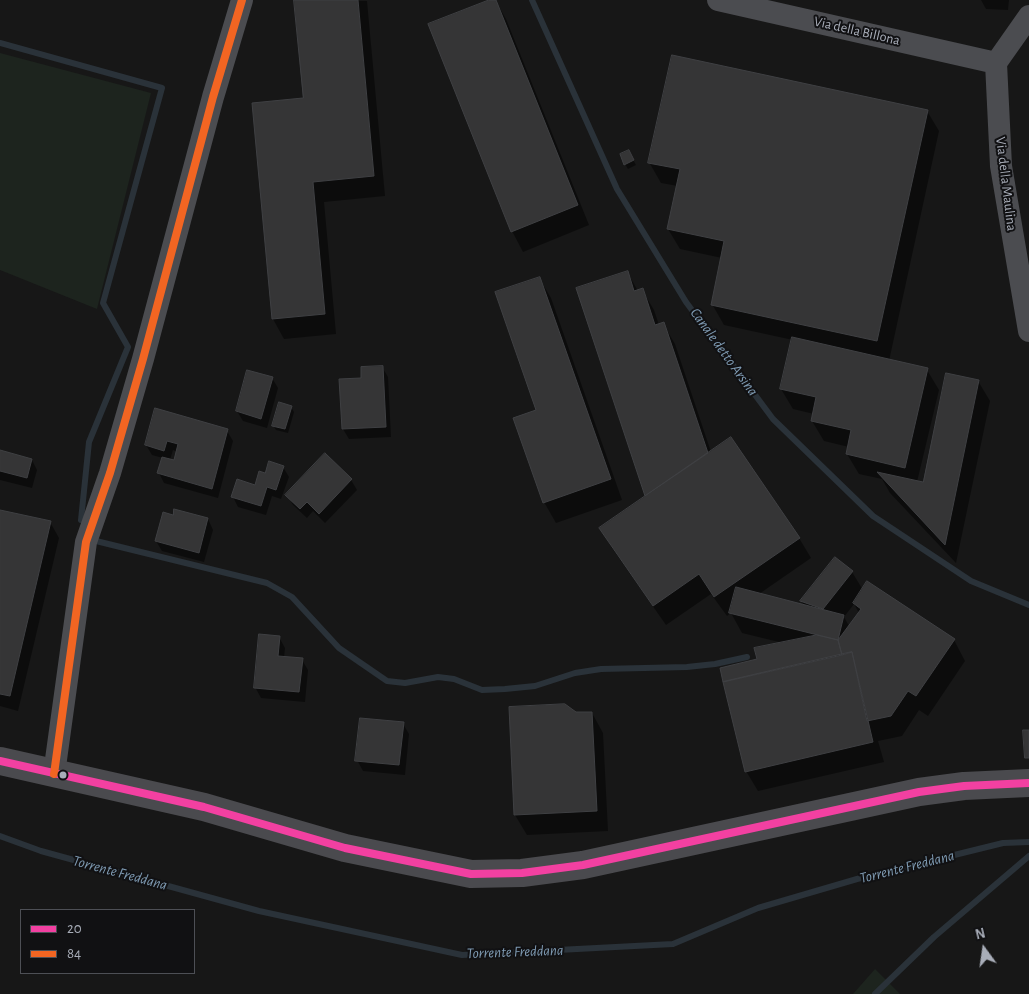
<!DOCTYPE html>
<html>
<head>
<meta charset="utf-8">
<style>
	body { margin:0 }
	#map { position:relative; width:1029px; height:994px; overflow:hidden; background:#171717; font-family:"Alegreya Sans",sans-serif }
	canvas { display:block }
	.legend { position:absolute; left:20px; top:909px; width:175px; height:65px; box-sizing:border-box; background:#111113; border:1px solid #4d4f55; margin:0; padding:6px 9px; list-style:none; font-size:15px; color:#a8adb8 }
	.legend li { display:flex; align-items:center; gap:10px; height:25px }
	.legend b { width:25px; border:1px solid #4d4f55 }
	.north { position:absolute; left:959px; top:924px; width:50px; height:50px; -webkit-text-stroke:4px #111113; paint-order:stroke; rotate:346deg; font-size:14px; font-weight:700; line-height:20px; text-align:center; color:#a8adb8 }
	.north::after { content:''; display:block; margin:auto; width:18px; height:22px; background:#a8adb8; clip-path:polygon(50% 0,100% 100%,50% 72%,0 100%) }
</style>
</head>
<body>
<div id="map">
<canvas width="1029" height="994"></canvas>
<ul class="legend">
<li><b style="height:6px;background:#f240a1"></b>20</li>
<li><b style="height:6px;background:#f26522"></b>84</li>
</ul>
<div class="north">N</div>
</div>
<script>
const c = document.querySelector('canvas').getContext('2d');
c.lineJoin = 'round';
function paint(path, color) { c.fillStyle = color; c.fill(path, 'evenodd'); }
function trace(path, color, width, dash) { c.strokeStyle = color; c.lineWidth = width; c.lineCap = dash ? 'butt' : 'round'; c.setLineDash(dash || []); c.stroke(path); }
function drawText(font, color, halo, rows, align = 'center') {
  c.font = font + ' "Alegreya Sans",sans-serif'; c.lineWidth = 4; c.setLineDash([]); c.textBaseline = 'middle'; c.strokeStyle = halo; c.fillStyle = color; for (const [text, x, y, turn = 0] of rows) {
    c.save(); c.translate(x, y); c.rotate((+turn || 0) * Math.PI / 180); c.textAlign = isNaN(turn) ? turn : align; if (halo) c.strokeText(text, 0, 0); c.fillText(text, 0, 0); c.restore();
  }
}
paint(new Path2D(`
	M0 53 151 93 97 309 0 270Z
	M875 969 900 994H853Z`), '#1d241e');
paint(new Path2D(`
	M295 0 367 1 385 196 324 202 336 334 284 339 273 319 253 104 304 99Z
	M492 0H495L506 19 589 225 523 252 512 231Z
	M981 0H1009L1008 10 986 9Z
	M927 111 939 131 889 361 927 370 939 390 917 482 924 483 978 381 990 401 956 563 890 493 882 479 859 474 847 454 849 447 824 441 812 421 814 414 793 409 781 389 793 340 724 325 712 304 722 258 680 249 668 229 678 186 661 183 649 162Z
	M631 156 636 165 628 169 625 164Z
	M627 272 638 291 642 290 654 310 659 325 663 324 675 344 711 452 799 538 811 558 759 594 804 606 802 602 852 572 863 590 954 640 965 661 928 716 919 710 902 736 878 741 884 762 758 791 746 771 758 660 783 643 742 633 731 613 727 616 711 594 666 625 612 548 601 528 647 496 577 289ZM854 604 859 613 849 626 844 617Z
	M539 278 551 298 622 500 556 523 544 502 538 411Z
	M382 367 388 377 391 437 349 439 343 429 363 379Z
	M248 371 272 378 278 388 267 428 243 421 237 411Z
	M291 407 294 412 288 433 276 430 273 425Z
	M156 410 227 431 233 441 218 498 164 483 159 473 163 458 152 455 146 445ZM173 450 178 452 175 462 170 460Z
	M0 452 32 460 37 470 32 488 0 480Z
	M325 455 351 480 357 490 325 523 313 511 307 518 293 505 287 495Z
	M283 467 289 477 281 499 272 496 266 515 238 507 233 497 256 486 266 475Z
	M0 511 50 522 59 538 18 711 0 706Z
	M174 516 208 519 213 530 204 562 162 551 156 541Z
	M279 637 285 648 284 658 302 660 308 670 305 702 261 698 255 687Z
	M592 713 603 733 608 831 527 835 515 815 576 714Z
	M403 724 409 734 405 775 363 771 357 760Z`), '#0007');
trace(new Path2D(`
	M532 0 617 189 686 302 773 419 873 516 971 581 1029 605
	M0 43 162 88 103 303 128 347 89 442 81 520
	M92 540 267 583 292 597 339 648 387 681 405 683 438 677 454 679 482 690 505 689 535 686 575 673 601 669 687 667 715 664 747 657
	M0 836 41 851 259 911 462 955 673 944 758 908 857 879 1003 843 1029 842
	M875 994 934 937 1029 856`), '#2a3239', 6);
const building = new Path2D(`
	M294 0H358L374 176 313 182 325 314 272 319 252 103 303 98Z
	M489 0H496L578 205 511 232 428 24Z
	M672 55 928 110 877 341 711 305 724 241 667 229 680 169 648 163Z
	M629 150 634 160 624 165 620 154Z
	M628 271 634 291 643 288 655 325 664 322 708 453 645 496 576 288Z
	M540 277 611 479 543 503 513 418 536 410 495 292Z
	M792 337 928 368 905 468 846 454 851 430 811 421 816 397 780 389Z
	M383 366 386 427 342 429 339 379 361 378V367Z
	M247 370 273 377 261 419 236 411Z
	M946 373 979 380 945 545 877 472 923 482Z
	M279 402 292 406 285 429 272 426Z
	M155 408 228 429 212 489 157 473 162 457 174 460 178 444 167 441 164 451 145 445Z
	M731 437 800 538 714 597 699 574 653 606 599 528Z
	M0 450 32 459 27 478 0 471Z
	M325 453 352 479 319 514 307 502 300 509 285 495Z
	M269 461 284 466 276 490 267 487 261 506 231 497 237 479 255 485 259 471 265 473Z
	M174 509 208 518 199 553 155 541 163 512 173 515Z
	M0 510 51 521 10 696 0 694Z
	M835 557 853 571 823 609 800 601Z
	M867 581 955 639 916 696 908 691 891 716 867 721 852 652 842 655 838 640 861 609 853 603Z
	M736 587 844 615 838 640 729 613Z
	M259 634 280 636 278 656 303 658 299 692 254 688Z
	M817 635 838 640 842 655 723 682 720 668 757 659 754 648Z
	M852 652 873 742 745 772 723 682Z
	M565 704 576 712H592L597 811 514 815 509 707Z
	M360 718 404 722 399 765 355 761Z
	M1023 730H1029V758H1025Z`);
paint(building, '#353536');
trace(building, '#3f4043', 1);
trace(new Path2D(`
	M718 0 996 63
	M1029 16 996 63 1001 166 1029 331
	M54 774 86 542 110 473 143 359 213 97 242 0`), '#4b4c50', 22);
trace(new Path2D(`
	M0 761 204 807 345 848 471 874 522 873 583 865 919 792 964 786 1029 783`), '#4a4a4e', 28);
trace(new Path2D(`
	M0 761 204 807 345 848 471 874 522 873 583 865 919 792 964 786 1029 783`), '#f240a1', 8);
trace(new Path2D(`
	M54 774 86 542 110 473 143 359 213 97 242 0`), '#f26522', 8);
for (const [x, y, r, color] of [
	[63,775,4.5,"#a8adb8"]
]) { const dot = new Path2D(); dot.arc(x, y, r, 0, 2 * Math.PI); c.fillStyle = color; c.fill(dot); trace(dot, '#111113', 2); }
drawText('14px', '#a8adb8', '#111113', [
	["Via della Billona",857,31,13],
	["Via della Maulina",1006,184,83]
]);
drawText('italic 15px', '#7f9bb3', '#111113', [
	["Canale detto Arsina",724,352,54],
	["Torrente Freddana",907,867,-14],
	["Torrente Freddana",120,873,15],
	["Torrente Freddana",515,952,-2]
]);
</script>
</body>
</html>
